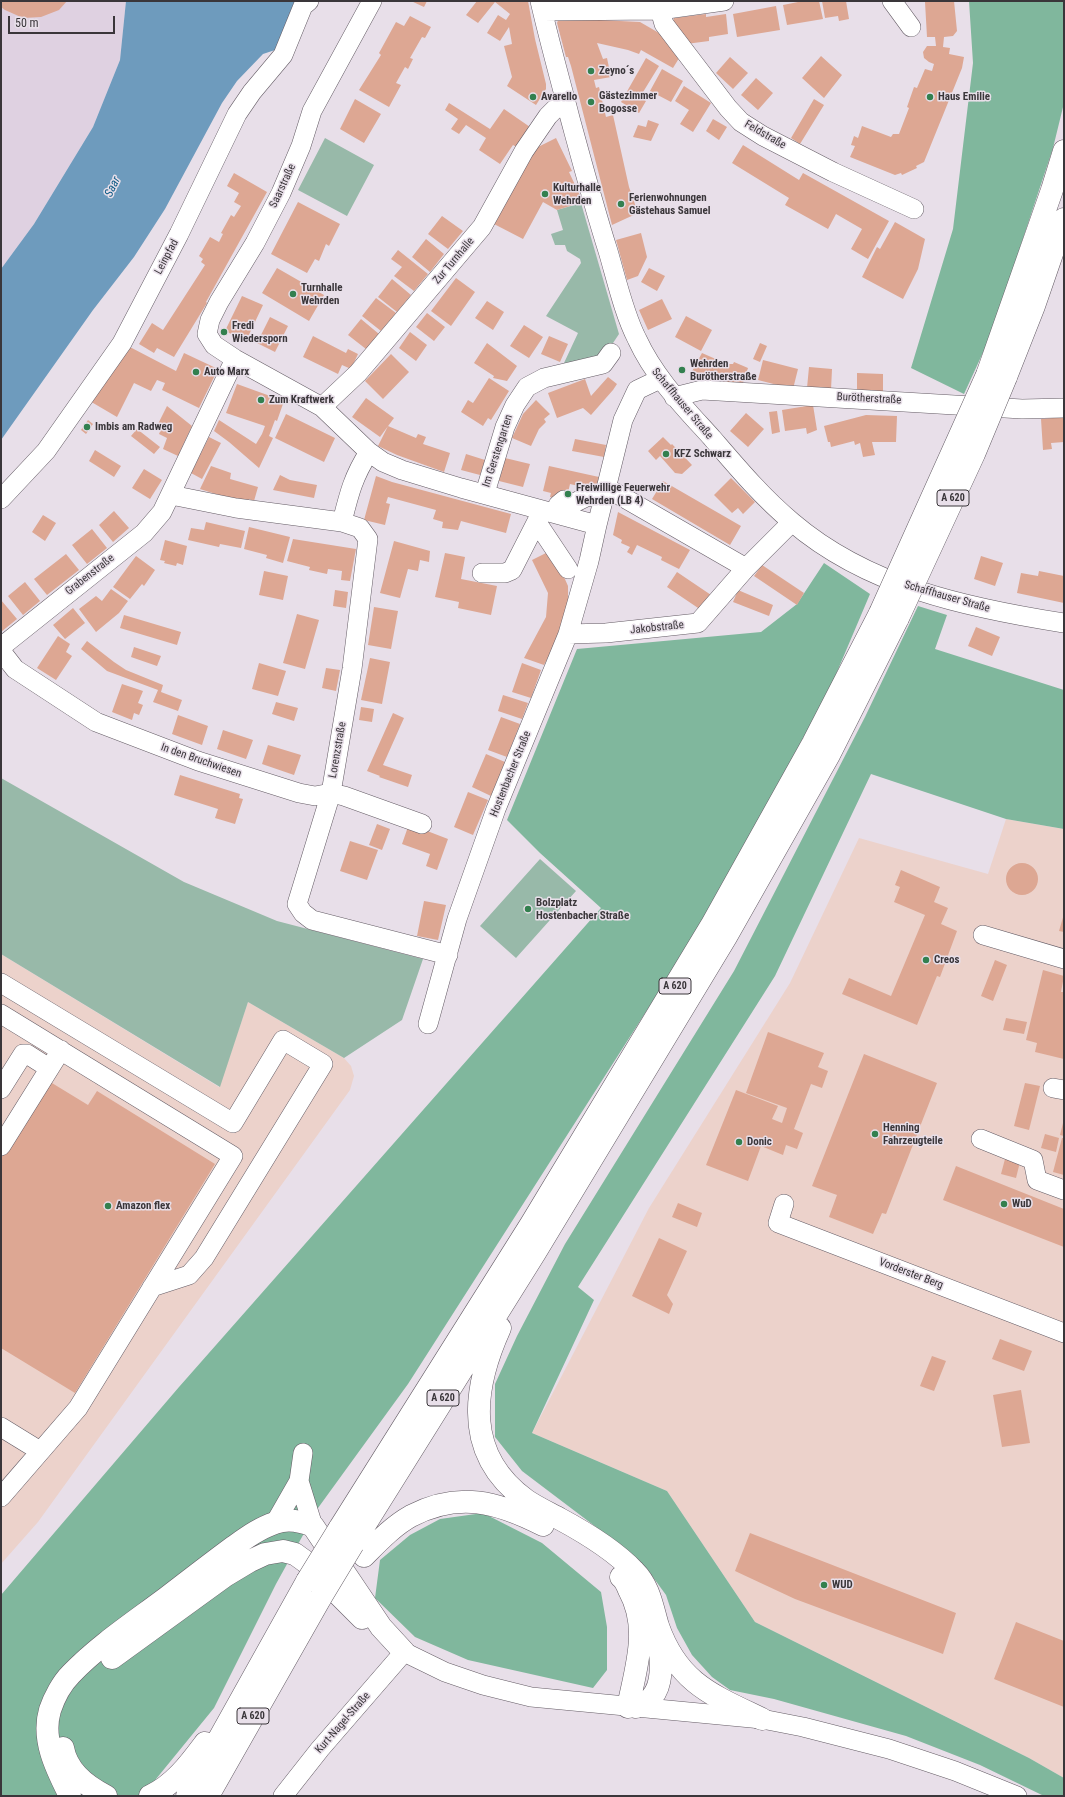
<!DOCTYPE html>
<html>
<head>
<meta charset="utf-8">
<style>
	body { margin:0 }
	#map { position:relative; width:1065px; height:1797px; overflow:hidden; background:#e8dfe9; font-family:"Roboto Condensed",sans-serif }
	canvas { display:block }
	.frame { position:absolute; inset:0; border:2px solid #3a363a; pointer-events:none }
	.scale { position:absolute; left:8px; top:16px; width:107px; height:18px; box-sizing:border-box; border:2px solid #3a363a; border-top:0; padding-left:5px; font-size:12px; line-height:14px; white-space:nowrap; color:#3a363a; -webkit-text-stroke:3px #e8dfe9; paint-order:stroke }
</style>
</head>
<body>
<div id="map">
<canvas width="1065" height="1797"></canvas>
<div class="frame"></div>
<div class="scale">50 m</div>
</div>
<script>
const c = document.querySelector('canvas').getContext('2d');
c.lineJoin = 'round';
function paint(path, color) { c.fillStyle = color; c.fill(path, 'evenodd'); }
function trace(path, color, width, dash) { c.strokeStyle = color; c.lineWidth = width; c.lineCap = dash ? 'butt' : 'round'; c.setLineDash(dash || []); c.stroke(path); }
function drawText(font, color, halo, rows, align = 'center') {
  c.font = font + ' "Roboto Condensed",sans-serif'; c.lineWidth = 3; c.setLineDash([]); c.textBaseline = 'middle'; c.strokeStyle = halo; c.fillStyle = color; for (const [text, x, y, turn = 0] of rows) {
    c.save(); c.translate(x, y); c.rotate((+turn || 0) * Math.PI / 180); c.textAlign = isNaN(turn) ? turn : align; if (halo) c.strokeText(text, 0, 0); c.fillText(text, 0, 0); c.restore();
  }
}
paint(new Path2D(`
	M1006 819 1064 829V1778L1029 1758 755 1622 667 1491 532 1433 649 1208 790 983 859 838 988 874Z
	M1 954 219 1087 248 1002 344 1058 351 1066 354 1076 350 1090 38 1522 1 1564Z`), '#ecd2cb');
paint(new Path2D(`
	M1 1H126L120 60 93 127 34 224 1 269Z`), '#dfd1e1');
paint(new Path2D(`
	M325 138 374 165 347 216 298 190Z
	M581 203 619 334 603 358 564 363 578 333 546 316 581 263 580 259 567 251 565 245H555L551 234 563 230 557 210Z
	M1 778 184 882 277 921 423 959 402 1020 344 1058 248 1002 220 1087 1 954Z
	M540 859 576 891 516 958 480 926Z`), '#98b9a9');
paint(new Path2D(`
	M969 1H1064V103L1053 148 991 335 964 394 911 368 953 229 973 63Z
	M824 563 870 594 831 686 711 910 408 1384 318 1508 276 1584 214 1708 156 1779 148 1796H1V1595L179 1387 601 908 540 853 507 820 577 649 761 632 797 604Z
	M918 606 947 615 935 649 1064 690V829L1006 819 871 774 775 976 578 1287 594 1300 532 1433 667 1491 755 1622 1029 1758 1064 1778V1796H1044L980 1765 906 1736 774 1699 730 1690 712 1677 692 1655 677 1628 666 1595 647 1569 625 1549 522 1471 495 1437V1384L517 1336 565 1244 734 971 865 717Z
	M483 1513 542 1543 601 1592 607 1627V1670L593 1688 468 1660 415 1637 375 1598 380 1560 410 1535 440 1519Z`), '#80b79d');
paint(new Path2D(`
	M126 1H295L275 50 263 54 237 81 222 103 165 209 134 257 93 310 1 440V269L34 224 93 127 120 60Z`), '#6e9bbd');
paint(new Path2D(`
	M1 1H67L59 10 41 17 23 18 5 10 1 7Z
	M411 1H427L424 7Z
	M477 1H528L535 39 546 84V89L536 105 507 86 512 77 504 46 512 44 509 27 500 41 487 33 498 15 506 20 510 14 495 2 478 23 466 15Z
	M803 1H819L823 19 787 25 783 5Z
	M822 1H846L849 19 839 21 838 16 825 18Z
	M931 1H954L957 31 953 36 944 37 943 47 950 48 949 54 964 57 962 68 924 162 916 166 917 168 902 175 901 173 895 175 850 157 855 146 851 145 854 136 858 138 862 126 891 137 893 134H899L909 108 907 107 914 87 917 88 925 69 932 71 934 64 929 62 924 58 923 52 927 46H936L935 37H927L925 2Z
	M776 6 780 30 737 37 733 14Z
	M706 14V17L726 14 728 34 709 37V41L686 44 672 24 674 18Z
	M410 16 431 27 425 38 422 37 410 58 413 59 408 69 405 67 396 83 401 85 389 107 359 90 381 55 379 53 396 22 404 26Z
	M559 18 640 22 666 37 681 55 673 68 641 50 639 54 628 50 597 43 603 59 607 58 611 77 594 80 596 88 599 87 606 117 613 115 629 187 638 213 612 225 571 66 568 57H566L557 23Z
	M821 56 842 75 824 98 802 78Z
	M730 57 748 73 733 89 716 73Z
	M646 58 659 66 640 97 646 101 639 113 621 102Z
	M662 69 683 81 671 102 650 91Z
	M756 78 773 93 758 110 741 95Z
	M684 86 711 103 693 132 680 124 689 110 675 101Z
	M355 99 381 114 364 143 340 129Z
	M814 99 824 105 800 144 791 138Z
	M449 103 490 129 504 109 530 127 520 149 513 145 500 164 479 150 486 138 466 125 459 134 451 129 458 119 445 110Z
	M713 119 727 127 719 140 706 131Z
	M648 120 659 124 651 141 633 137 638 125 646 127Z
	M556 138 572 171 569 172 583 202 557 210 543 202 523 239 494 224 534 149Z
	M743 145 799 180 803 173 889 221 868 259 851 249 862 229 836 214 828 229 785 205 789 198 732 163Z
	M234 173 267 192 206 302 207 303 174 357 157 348 154 353 139 344 152 323 163 330 205 265 201 262 203 259 199 256 210 237 219 242 223 234 221 233 231 215 234 217 241 206 234 202 239 193 227 186Z
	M298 202 340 224 329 246 326 244 319 261 315 259 307 273 271 254Z
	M442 216 463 231 448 249 428 234Z
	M895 222 925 239 918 269 903 299 862 277 877 247 880 249Z
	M641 233 647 257 638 276 627 280 616 240Z
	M426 239 444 254 430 272 412 257Z
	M398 250 428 274 414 291 394 276 402 267 391 259Z
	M277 268 324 295 309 321 262 293Z
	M649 268 665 276 657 291 641 282Z
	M456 278 475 292 451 326 431 311Z
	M392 279 411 295 397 312 378 297Z
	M242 296 263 305 246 341 225 331Z
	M376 298 396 313 381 331 362 316Z
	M662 299 672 319 648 330 639 310Z
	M487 301 504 312 493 330 475 318Z
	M427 313 445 327 434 341 416 327Z
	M686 316 712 330 701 351 675 337Z
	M270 317 288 326 275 352 257 343Z
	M361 319 379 334 366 349 348 335Z
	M524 325 543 337 529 358 510 346Z
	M410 332 427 345 416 361 399 348Z
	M313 336 346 353 348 349 358 354 351 369 342 365 338 374 303 357Z
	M549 336 568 344 560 362 541 354Z
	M487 343 517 366 507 381 493 378 494 376 474 363Z
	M760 343 767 346 760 362 753 359Z
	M126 345 176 371 184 353 218 369 199 408 162 390 165 383 157 380 151 391 134 383 117 417 88 400Z
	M702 353 727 364H733L734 362 748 368 742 386 718 387 690 375Z
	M391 354 409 372 383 399 365 381Z
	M763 360 798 369 793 389 758 380Z
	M809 367 832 369 831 390 807 388Z
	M857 373 883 374V392L857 391Z
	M608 377 617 384 613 390 591 415 583 408 557 418 548 393 585 379 591 396Z
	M489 378 509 391 491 420 488 418 483 426 461 412 468 400 473 403 475 400Z
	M237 384 284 401 277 421 275 420 269 436 273 438 259 468 229 442 214 431 219 420 256 444 262 434 265 426 226 413Z
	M366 398 394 418 380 437 352 417Z
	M536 400 550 414 544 419 546 422 539 429 531 446 512 438 523 414Z
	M813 405 817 430 807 434 806 428 785 431 782 410Z
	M167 406 192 426 178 456 163 449 167 438 159 434 162 427 158 424Z
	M777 411 780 432 772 434 769 412Z
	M746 413 764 429 748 447 730 431Z
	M286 414 335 438 324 462 275 438Z
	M866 415 897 416 896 442H872L875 455 863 457 860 443 855 445 854 441 831 447 830 442H828L824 426Z
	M1064 417V442L1051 443 1052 449 1043 450 1041 419Z
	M88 420 93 424 86 434 81 430Z
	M388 426 416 438 418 434 426 437 423 444 450 453 444 472 397 455 378 446Z
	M137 429 160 447 154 454 131 436Z
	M209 437 221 443 202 479 191 473Z
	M663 437 671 445 672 444 692 465 682 474 675 473 660 456 656 460 648 451Z
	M575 439 606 445 604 457 572 451Z
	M95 450 121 466 114 477 89 461Z
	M466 454 485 460 480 475 461 470Z
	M505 458 530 464 523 487 499 481Z
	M211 466 231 473 230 479 258 487 254 501 249 499 247 504 200 489Z
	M549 466 599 477 596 490 570 484 567 497 559 499 550 497 551 493 543 491Z
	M144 469 162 480 150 499 132 488Z
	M280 475 290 480 317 485 314 498 273 490Z
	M376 476 392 482 511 514 506 533 461 521 458 530 442 528 443 522 433 519 436 510 388 497 386 503 390 504 385 525 364 520Z
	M731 478 755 502 743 514 738 508 732 513 714 495Z
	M663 481 741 526 730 545 652 499Z
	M114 511 129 528 113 542 99 525Z
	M618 512 690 550 679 569 661 560 662 557 637 545 632 555 627 552 630 547 621 543 622 540 613 535Z
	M43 515 56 523 45 541 32 532Z
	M206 522 245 531 241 548 220 544 219 547 188 540 191 528 204 530Z
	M249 527 290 537 283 563 266 558 267 555 244 549Z
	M92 529 107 548 87 564 72 545Z
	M293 539 356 549 350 581 341 580 342 571 328 569 327 574 309 570 310 567 287 561Z
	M165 540 187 546 183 565 177 563 176 566 164 563 165 561 160 560Z
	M394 541 430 551 429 562 420 560 418 571 408 569 400 598 380 593Z
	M552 550 568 586V605L562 631 544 665 524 658 546 617 548 593 532 560Z
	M445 553 465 557 461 579 497 586 491 615 458 608 459 602 435 597Z
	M66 554 79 570 47 595 34 579Z
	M136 556 155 570 144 586 142 584 130 599 113 587Z
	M981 556 1003 563 995 586 974 579Z
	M762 565 804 593 797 605 754 576Z
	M264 571 288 576 283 600 259 595Z
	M1039 571 1064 576V603L1017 593 1021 573 1038 576Z
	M677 572 714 597 704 612 667 587Z
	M25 582 40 601 23 615 8 596Z
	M111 589 128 601 119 613 96 632 79 609 96 596 102 601Z
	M335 590 348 592 346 608 333 606Z
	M738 590 773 605 769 616 733 602Z
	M1 600 17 619 1 632Z
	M374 607 398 611 391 649 368 645Z
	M73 608 85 623 65 639 53 625Z
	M297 614 319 620 305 669 283 663Z
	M124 615 181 632 177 645 120 628Z
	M976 627 1000 637 992 656 968 646Z
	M58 636 70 644 66 652 72 656 56 680 37 668Z
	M87 641 114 662 126 670 163 685 161 692 182 700 178 711 153 702 158 690 107 671 81 649Z
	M134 647 161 656 157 666 131 657Z
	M370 658 390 662 382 704 361 700Z
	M259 663 286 671 278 696 252 689Z
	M522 663 541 670 531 698 512 692Z
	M326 668 340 670 336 691 322 688Z
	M122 684 143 691 138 703 143 705 139 715 134 713 132 720 112 712Z
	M503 695 528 703 522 719 498 711Z
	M276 702 298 708 294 721 272 714Z
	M361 707 374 709 372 722 359 720Z
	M393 713 404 718 383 765 412 775 408 787 379 777 380 776 367 771Z
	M178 715 208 726 202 745 172 734Z
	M501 717 520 724 507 757 488 750Z
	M223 730 253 740 246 759 217 749Z
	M268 745 301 755 294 775 262 764Z
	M486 754 505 762 491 796 472 787Z
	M180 775 240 794 239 798 243 799 235 824 215 818 218 809 174 795Z
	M468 792 488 800 473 835 454 827Z
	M377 824 390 829 382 850 369 845Z
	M409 824 448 839 437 870 426 866 430 854 402 844Z
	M350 841 378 850 367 880 340 871Z
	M1006 879a16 16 0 1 1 32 0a16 16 0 1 1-32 0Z
	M901 870 940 887 934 902 948 908 941 924 957 931 940 977 937 976 917 1025 842 994 849 978 891 996 925 915 894 902 900 887 895 885Z
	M424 901 446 905 438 940 417 936Z
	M1064 914V932L1059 931Z
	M995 960 1007 965 993 1001 981 996Z
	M1043 970 1064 976 1061 992H1064V1059L1035 1052 1037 1043 1026 1040Z
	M1006 1018 1027 1022 1024 1034 1003 1030Z
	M768 1032 824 1053 818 1067 828 1071 822 1088 811 1084 794 1129 803 1133 797 1149 786 1145 783 1155 761 1146 748 1181 706 1165 736 1090 778 1106 772 1119 782 1123 787 1108 746 1093Z
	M864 1054 937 1083 886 1214 882 1213 873 1234 829 1217 837 1195 812 1186Z
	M47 1080 88 1105 97 1091 215 1164 75 1393 1 1348V1156Z
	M1025 1083 1040 1086 1029 1130 1014 1126Z
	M1063 1123H1064V1136L1060 1135Z
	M1045 1134 1059 1138 1056 1152 1041 1148Z
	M1062 1138H1064V1175L1053 1172Z
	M1005 1159 1020 1162 1016 1178 1001 1174Z
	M956 1166 1064 1209V1247L943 1200Z
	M678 1203 702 1213 697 1227 672 1217Z
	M659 1238 687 1251 667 1295 673 1304 669 1314 632 1296Z
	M1000 1339 1032 1351 1024 1371 992 1359Z
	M932 1356 946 1361 934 1391 920 1386Z
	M1021 1390 1030 1443 1002 1447 993 1395Z
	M750 1533 956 1613 943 1654 795 1599 735 1571Z
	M1016 1622 1064 1641V1707L994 1679Z`), '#dda793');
const minor = new Path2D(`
	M372 1 312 111 301 146 281 193 255 243 219 302 210 320 207 334 214 345 235 359 322 407 369 452 383 462 402 470 461 488 597 525
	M540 1C549 40 560 79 570 118 582 162 594 207 608 251 616 278 624 314 637 339 655 378 684 407 712 438 737 467 762 497 792 522 868 587 968 608 1064 623
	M661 1 660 10 664 24 728 108 741 122 763 136 833 172 914 209
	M892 1 911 27
	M543 11 660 10 724 1
	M674 397 702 390 1022 409 1064 408
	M322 407 358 373 482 227 524 151 548 116 555 109 567 106
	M369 452C353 477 349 494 342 522L360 528 368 539 352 669 331 793 297 904 303 913 312 920 448 955
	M607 488 746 568
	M485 493 505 427 515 405 527 387 544 378 603 364 611 353
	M171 495 236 508 342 522
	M1 499 46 451 122 343 179 234 237 114 252 92 283 55 303 6 309 1
	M540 512 537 521 538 524 568 569
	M556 512 558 505 564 500 574 503 588 496 604 499
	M482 573H505L512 570 537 521
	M568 634 606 633 698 623 746 568 792 522
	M1 647 144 533 162 512 235 359
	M1 651 15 669 96 722 198 761 299 793 315 796 331 793 344 796 422 824
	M983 935 1064 959
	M1 983 233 1123 283 1040 323 1064 204 1258 189 1275 152 1287
	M1 1014 233 1156 78 1408 1 1497
	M428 1024 457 919 496 809 568 634 589 561 597 525 623 420 637 390 660 379
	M1053 1088 1064 1090
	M1 1089 23 1054H27L49 1068
	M981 1139 1033 1160 1037 1180 1064 1190
	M1 1146 61 1050
	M784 1204 778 1223 1064 1333
	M1 1427 40 1451
	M299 1481 313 1526
	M275 1523 299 1481 303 1453
	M283 1796 320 1749 404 1652 445 1672 483 1685 531 1697 762 1719 803 1727 889 1749 955 1771 1017 1796`);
const highway = new Path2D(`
	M987 375 1052 190 1064 151
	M1006 377 1034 306 1064 219
	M500 1328C472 1390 464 1455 526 1500 536 1507 549 1513 560 1519 586 1533 614 1550 634 1571 650 1587 652 1606 658 1626 678 1683 712 1695 762 1719
	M339 1529 531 1224 711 926 813 743 880 613
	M353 1544 535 1253 726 937 829 755 898 618
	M364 1556C378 1542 393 1526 411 1516 459 1491 498 1502 543 1525
	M621 1577C625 1580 627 1585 629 1590 650 1628 636 1667 628 1707
	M112 1658 225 1576 250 1561 265 1554 283 1551 295 1554 306 1562 362 1618
	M636 1707C641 1704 648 1702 652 1697 665 1682 660 1655 659 1637
	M63 1748C67 1771 86 1786 106 1796
	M70 1796C57 1770 41 1740 50 1710 54 1698 62 1683 71 1674 99 1645 134 1622 166 1598 188 1581 210 1564 233 1547 246 1538 259 1528 275 1523 288 1518 301 1521 313 1526L381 1627 404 1652
	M150 1796C174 1785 190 1763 205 1743
	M187 1796 307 1581
	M208 1796 321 1597`);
trace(minor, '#645c65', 20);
trace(highway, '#645c65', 23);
trace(minor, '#fff', 19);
trace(highway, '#fff', 22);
const highwayBridge = new Path2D(`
	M880 613 987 375
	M898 618 974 454 1006 377
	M307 1581 339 1529
	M321 1597 353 1544`);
trace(highwayBridge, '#645c65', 23, []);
trace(highwayBridge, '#fff', 22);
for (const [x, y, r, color] of [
	[591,71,4,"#33804f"],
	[533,97,4,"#33804f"],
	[930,97,4,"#33804f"],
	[591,102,4,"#33804f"],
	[545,194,4,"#33804f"],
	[621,204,4,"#33804f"],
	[293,294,4,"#33804f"],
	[224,332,4,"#33804f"],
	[682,370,4,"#33804f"],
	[196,372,4,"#33804f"],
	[261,400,4,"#33804f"],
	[87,427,4,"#33804f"],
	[666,454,4,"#33804f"],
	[568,494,4,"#33804f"],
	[528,909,4,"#33804f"],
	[926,960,4,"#33804f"],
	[875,1134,4,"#33804f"],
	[739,1142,4,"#33804f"],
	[1004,1204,4,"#33804f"],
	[108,1206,4,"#33804f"],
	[824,1585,4,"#33804f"]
]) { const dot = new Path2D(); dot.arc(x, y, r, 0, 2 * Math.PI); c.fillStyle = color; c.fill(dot); trace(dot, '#e8dfe9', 1.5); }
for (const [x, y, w] of [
	[953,498,32],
	[675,986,32],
	[443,1398,32],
	[253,1716,32]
]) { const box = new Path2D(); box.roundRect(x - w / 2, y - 8, w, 16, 3); c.fillStyle = '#e8dfe9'; c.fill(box); trace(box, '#3a363a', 1); }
drawText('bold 10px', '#3a363a', null, [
	["A 620",953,498],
	["A 620",675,986],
	["A 620",443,1398],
	["A 620",253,1716]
]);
drawText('bold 11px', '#3a363a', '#e8dfe9', [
	["Zeyno´s",599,71],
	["Gästezimmer",599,96],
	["Bogosse",599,109],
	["Avarello",541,97],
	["Haus Emilie",938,97],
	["Kulturhalle",553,188],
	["Wehrden",553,201],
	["Ferienwohnungen",629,198],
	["Gästehaus Samuel",629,211],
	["Turnhalle",301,288],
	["Wehrden",301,301],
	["Fredi",232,326],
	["Wiedersporn",232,339],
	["Wehrden",690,364],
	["Burötherstraße",690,377],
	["Auto Marx",204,372],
	["Zum Kraftwerk",269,400],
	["Imbis am Radweg",95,427],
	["KFZ Schwarz",674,454],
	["Freiwillige Feuerwehr",576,488],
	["Wehrden (LB 4)",576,501],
	["Bolzplatz",536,903],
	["Hostenbacher Straße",536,916],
	["Creos",934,960],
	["Henning",883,1128],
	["Fahrzeugteile",883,1141],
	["Donic",747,1142],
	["WuD",1012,1204],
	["Amazon flex",116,1206],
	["WUD",832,1585]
], 'left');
drawText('11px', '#3a363a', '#e8dfe9', [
	["Feldstraße",765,135,30],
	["Saarstraße",283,186,-65],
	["Leinpfad",167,257,-62],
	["Zur Turnhalle",454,261,-50],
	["Burötherstraße",869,399,3],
	["Schaffhauser Straße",682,404,50],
	["Im Gerstengarten",498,451,-72],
	["Grabenstraße",90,575,-38],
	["Schaffhauser Straße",947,597,16],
	["Jakobstraße",657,628,-6],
	["Lorenzstraße",338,750,-80],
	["In den Bruchwiesen",201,761,19],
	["Hostenbacher Straße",511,774,-68],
	["Vorderster Berg",911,1274,21],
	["Kurt-Nagel-Straße",343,1723,-49]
]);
drawText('italic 12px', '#0c5a86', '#e8dfe9', [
	["Saar",113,187,-64]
]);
</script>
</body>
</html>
